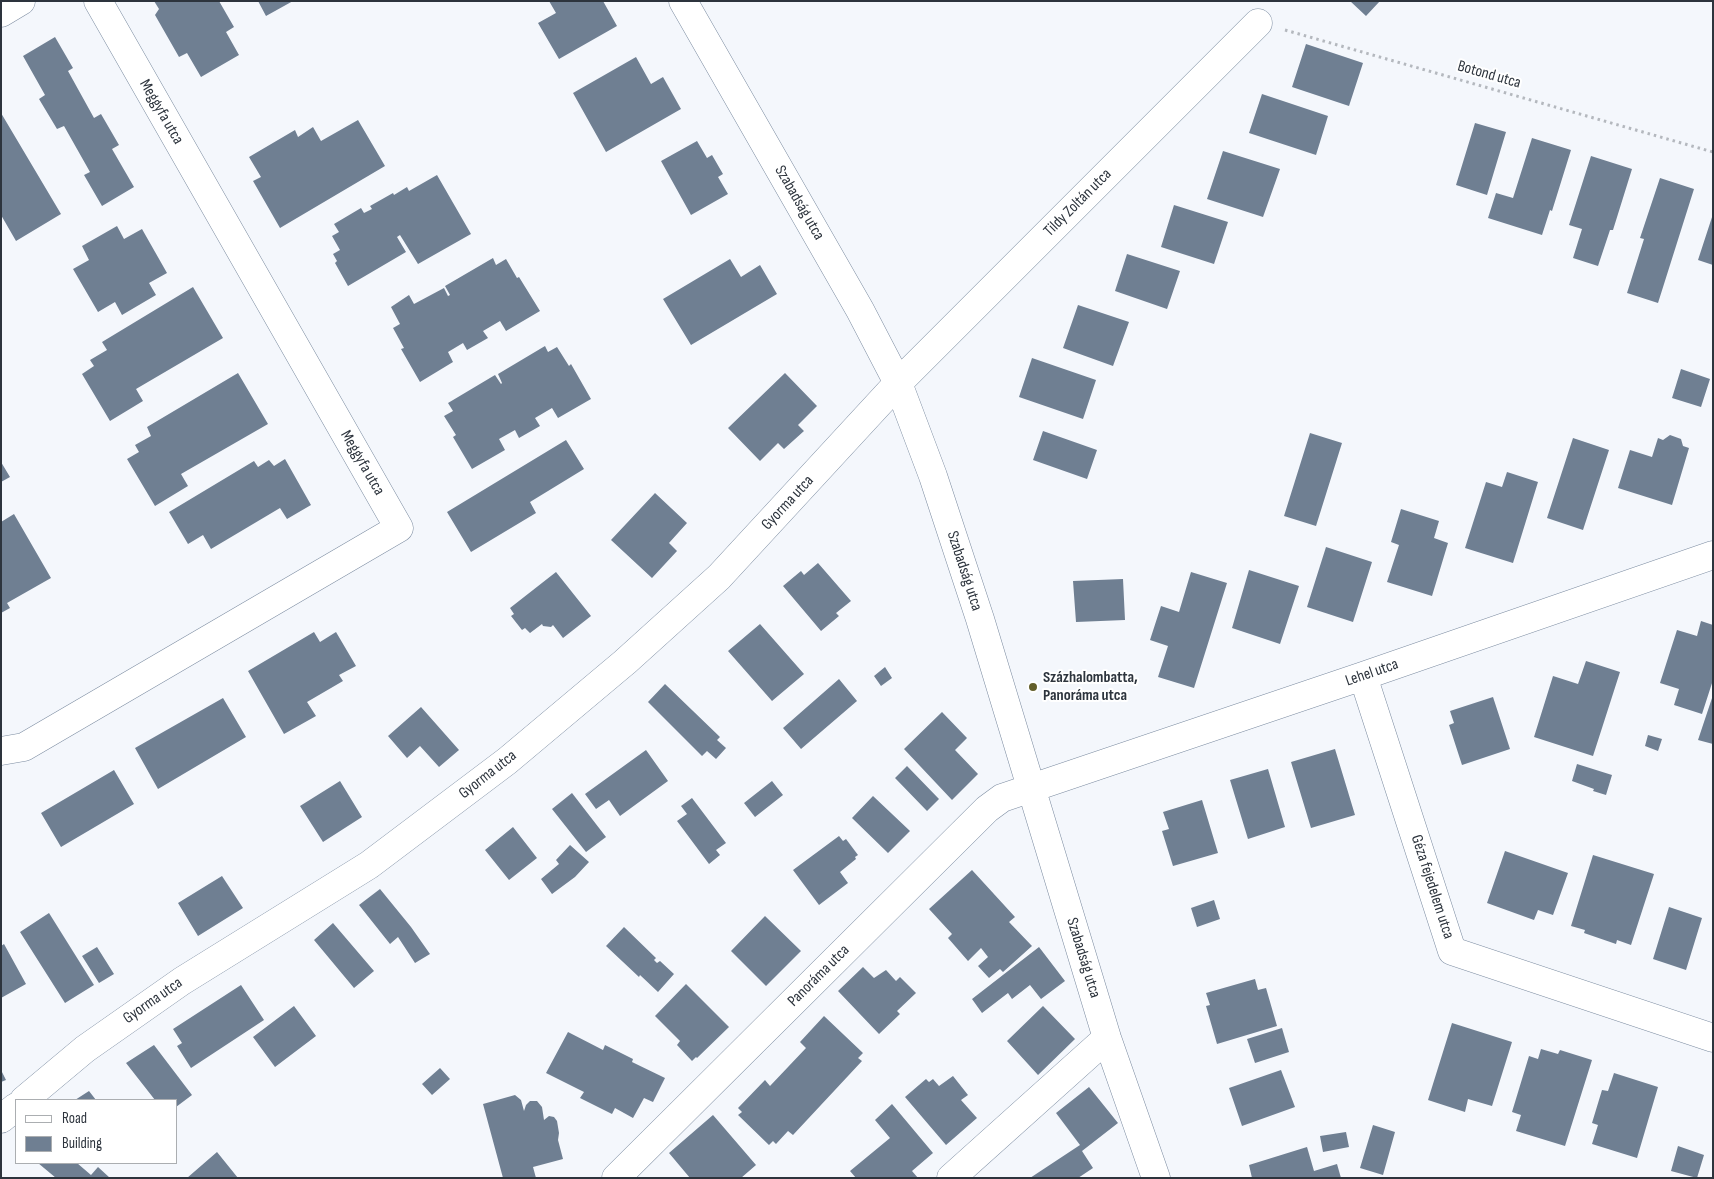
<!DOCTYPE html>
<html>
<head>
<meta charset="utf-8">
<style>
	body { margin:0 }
	#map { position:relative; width:1714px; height:1179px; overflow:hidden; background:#f4f7fc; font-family:"Sofia Sans Condensed",sans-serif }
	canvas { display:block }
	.frame { position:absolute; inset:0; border:2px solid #2d343d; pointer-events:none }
	.legend { position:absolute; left:15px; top:1099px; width:162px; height:65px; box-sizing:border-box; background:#fff; border:1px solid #abaeb1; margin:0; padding:6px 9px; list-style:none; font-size:15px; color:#2d343d }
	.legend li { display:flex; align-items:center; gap:10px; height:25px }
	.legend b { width:25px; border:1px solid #abaeb1 }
</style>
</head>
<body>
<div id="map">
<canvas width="1714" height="1179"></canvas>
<div class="frame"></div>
<ul class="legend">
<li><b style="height:6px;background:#fff"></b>Road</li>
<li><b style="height:14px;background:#6f7f92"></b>Building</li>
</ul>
</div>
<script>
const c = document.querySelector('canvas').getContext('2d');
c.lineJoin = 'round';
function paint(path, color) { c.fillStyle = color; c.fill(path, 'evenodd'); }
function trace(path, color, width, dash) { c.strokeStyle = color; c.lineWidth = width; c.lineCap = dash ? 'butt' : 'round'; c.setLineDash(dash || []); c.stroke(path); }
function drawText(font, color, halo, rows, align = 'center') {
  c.font = font + ' "Sofia Sans Condensed",sans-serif'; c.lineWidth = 4; c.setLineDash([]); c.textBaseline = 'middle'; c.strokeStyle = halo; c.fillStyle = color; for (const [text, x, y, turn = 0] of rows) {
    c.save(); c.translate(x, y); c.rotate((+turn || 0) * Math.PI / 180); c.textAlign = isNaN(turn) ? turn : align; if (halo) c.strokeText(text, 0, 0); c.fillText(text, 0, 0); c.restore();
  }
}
paint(new Path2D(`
	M154 1H219L234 27 226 32 239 55 201 77 187 53 179 57 155 15 159 9Z
	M258 1H293L266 16Z
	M549 1H603L617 26 559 59 538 23 556 13Z
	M1350 1H1380L1366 16Z
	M55 37 73 68 68 71 94 118 101 114 119 145 112 149 134 187 102 206 84 175 90 172 64 126 57 129 39 99 45 95 23 56Z
	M1306 44 1363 63 1349 106 1292 87Z
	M636 57 651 84 663 77 681 109 606 152 573 93Z
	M1262 94 1328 116 1316 155 1249 133Z
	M1 113 61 214 16 241 1 215Z
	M358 120 385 166 280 228 253 181 261 177 249 157 295 130 298 137 313 127 321 141Z
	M1475 123 1506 132 1487 195 1456 185Z
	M1532 138 1571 150 1552 211 1550 210 1542 235 1488 218 1496 193 1513 198Z
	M697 141 707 158 712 155 723 174 718 177 728 194 691 215 661 161Z
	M1223 151 1280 169 1263 217 1207 199Z
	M1591 156 1632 169 1613 230H1610L1598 266 1573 258 1582 229 1569 225Z
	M437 175 471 234 418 264 400 235 397 237 406 252 348 286 335 263 337 261 333 254 340 250 332 236 339 232 334 224 361 208 364 213 372 209 370 206 393 193 394 195 407 187 409 191Z
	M1660 178 1694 189 1658 303 1627 293 1644 239 1640 238Z
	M1174 205 1228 222 1214 264 1161 247Z
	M1713 214V265L1698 260Z
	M117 226 124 239 142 229 167 273 149 283 156 295 122 315 115 302 98 312 73 269 89 260 82 246Z
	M1127 254 1180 271 1167 309 1115 291Z
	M493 258 496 265 506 259 517 278 519 277 540 311 506 331 500 321 483 331 488 338 467 350 463 343 448 352 453 362 420 382 401 349 404 348 393 328 400 324 391 307 409 295 414 304 444 288 448 296 450 295 445 286Z
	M730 259 741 277 760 265 777 294 691 345 663 299Z
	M193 287 223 338 136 389 143 401 110 421 82 374 94 366 90 360 107 350 102 342Z
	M1078 305 1129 322 1113 366 1063 348Z
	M545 346 548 352 557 347 569 366 571 364 591 399 558 418 552 408 535 418 540 426 519 438 515 430 499 439 505 450 472 469 453 437 456 435 444 416 453 411 448 403 495 375 501 384 502 383 498 374Z
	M1032 358 1096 380 1083 419 1019 397Z
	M1681 369 1710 379 1701 407 1672 398Z
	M238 373 268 424 181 474 188 486 155 506 127 459 139 452 135 445 151 436 147 427Z
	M785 373 817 406 798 425 804 431 784 449 778 443 760 461 728 428Z
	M1043 431 1097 450 1087 479 1033 460Z
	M1310 433 1342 443 1316 526 1284 516Z
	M1670 435 1681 439 1683 446 1689 448 1672 505 1618 488 1630 450 1652 457 1658 438 1663 440Z
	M1573 438 1609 450 1583 530 1547 518Z
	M566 440 584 469 530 502 536 513 471 552 447 512Z
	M285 459 311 505 287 519 280 508 211 549 203 535 188 544 169 512 254 461 258 467 269 460 274 466Z
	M1 462 10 477 1 482Z
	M1507 472 1538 482 1513 563 1465 548 1486 482 1502 487Z
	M655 493 687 523 669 543 677 551 652 578 611 540Z
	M1401 509 1439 521 1434 538 1448 543 1432 596 1387 582 1399 545 1391 542Z
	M14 514 51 578 7 603 10 608 1 613V522Z
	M1326 547 1372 562 1353 622 1307 607Z
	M818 563 851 601 836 613 839 616 821 631 783 586 801 571 804 575Z
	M1249 570 1299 586 1280 644 1232 628Z
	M556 572 591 616 563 638 553 625 551 627 543 626 542 624 530 633 525 628 522 630 511 616 514 614 510 608Z
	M1191 572 1227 583 1194 688 1158 677 1168 646 1150 640 1161 606 1179 612Z
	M1123 579 1125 620 1076 622 1073 581Z
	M1701 621 1713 625V680L1702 714 1674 705 1679 689 1660 683 1677 630 1697 636Z
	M760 624 804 674 772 701 728 651Z
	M314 632 320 642 336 632 356 666 339 675 343 681 307 702 316 716 284 734 248 671Z
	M1586 661 1620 672 1593 756 1534 737 1553 676 1578 684Z
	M885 667 892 678 881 686 874 676Z
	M839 679 857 701 801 749 783 728Z
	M665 684 720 737 717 740 726 748 716 759 707 751 702 756 648 702Z
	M1713 695V744L1698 740Z
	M1493 697 1510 749 1462 765 1449 725 1454 723 1450 711Z
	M223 698 246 737 158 789 135 748Z
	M421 707 459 750 439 767 420 746 407 758 388 736Z
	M942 712 967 738 955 750 978 774 952 800 904 749Z
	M1648 735 1662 739 1658 751 1645 746Z
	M1335 749 1355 815 1311 828 1291 762Z
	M646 750 668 781 620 816 609 800 596 809 585 794Z
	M1577 764 1612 775 1606 795 1593 791 1594 789 1572 781Z
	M907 766 939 799 927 811 895 778Z
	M1268 769 1285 827 1248 839 1230 780Z
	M114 770 134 804 61 847 41 813Z
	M340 781 362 817 323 842 300 806Z
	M772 781 783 795 755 817 744 803Z
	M572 793 606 837 586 852 552 809Z
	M873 796 910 831 888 853 852 818Z
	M692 798 726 843 716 850 720 855 709 864 677 821 687 814 681 806Z
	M1202 800 1218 853 1173 866 1162 831 1169 829 1163 812Z
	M513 827 537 858 509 880 485 850Z
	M839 836 843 841 846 839 858 855 855 857 856 859 840 872 848 883 819 905 793 870Z
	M570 845 589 862 575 877 552 894 541 879 559 864 556 860Z
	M1505 851 1568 873 1553 915 1538 910 1534 920 1487 903Z
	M1593 855 1654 874 1631 945 1617 940 1616 944 1584 933 1585 930 1571 926Z
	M972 870 1015 917 1009 922 1032 946 1003 972 1000 969 989 978 978 966 988 957 981 948 968 961 948 938 952 934 929 909Z
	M222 876 243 908 198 936 178 903Z
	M380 889 411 927 430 954 415 963 398 937 390 944 359 905Z
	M1214 900 1220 919 1197 927 1191 908Z
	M1669 907 1702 918 1686 970 1653 959Z
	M49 913 94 985 65 1003 20 932Z
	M765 916 801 951 766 986 731 951Z
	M333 923 374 971 354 988 314 940Z
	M624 927 656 958 654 960 657 963 660 961 674 974 658 992 640 975 639 977 606 946Z
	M4 944 26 984 1 998V946Z
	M97 947 114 974 99 983 82 956Z
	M1039 947 1065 981 1041 999 1030 985 1012 999 1008 993 982 1013 972 999Z
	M863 967 874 978 886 970 896 981 900 977 916 993 897 1011 900 1014 879 1034 838 991Z
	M1255 979 1258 990 1266 988 1277 1026 1217 1044 1206 1006 1210 1005 1206 993Z
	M686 984 729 1027 697 1058 696 1057 692 1061 677 1045 680 1041 655 1016Z
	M241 985 264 1020 191 1068 177 1046 182 1043 173 1029Z
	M294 1006 316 1036 275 1067 253 1037Z
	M1043 1006 1075 1039 1038 1075 1007 1041Z
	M824 1016 863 1053 858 1058 862 1061 793 1135 788 1131 776 1144 773 1141 769 1145 738 1115 742 1112 738 1108 765 1080 770 1086 806 1048 800 1042Z
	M1452 1023 1512 1042 1492 1106 1468 1099 1465 1112 1428 1100Z
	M1282 1028 1289 1052 1255 1063 1247 1039Z
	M568 1032 603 1050 605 1045 633 1059 632 1062 665 1078 653 1102 644 1098 633 1118 615 1108 612 1114 580 1098 584 1092 546 1073Z
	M154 1045 192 1095 176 1107V1100H155L126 1063Z
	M1541 1049 1558 1054 1560 1050 1592 1060 1565 1146 1516 1131 1521 1115 1512 1112 1529 1056 1538 1059Z
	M440 1068 450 1079 432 1095 422 1084Z
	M1 1070 6 1080 1 1082Z
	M1281 1070 1295 1107 1242 1126 1229 1088Z
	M1614 1073 1658 1087 1637 1158 1592 1144 1598 1125 1592 1123 1602 1090 1608 1091Z
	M953 1076 968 1095 961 1100 977 1118 946 1145 905 1097 926 1079 929 1082 933 1079 939 1086Z
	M1089 1087 1118 1123 1082 1151 1093 1168 1078 1178H1030L1080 1145 1056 1113Z
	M89 1091 96 1100H75Z
	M515 1095 521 1100 524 1111 526 1105 530 1101H537L542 1107 544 1120 549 1116 554 1117 557 1121 559 1133 558 1140 563 1159 533 1167 536 1178H503L483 1104Z
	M892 1104 933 1153 912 1171 918 1178H856L850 1171 890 1138 875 1120Z
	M713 1115 756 1165 741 1178H690L669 1153Z
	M1373 1125 1395 1132 1383 1175 1360 1168Z
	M1346 1132 1349 1147 1323 1152 1320 1136Z
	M1678 1146 1704 1155 1697 1178 1671 1171Z
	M1307 1147 1314 1171 1337 1164 1341 1178H1252L1249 1165Z
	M217 1152 238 1178H187Z
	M38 1163H77L91 1175 98 1167 110 1178H56Z`), '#6f7f92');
const minor = new Path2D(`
	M683 1 860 310 898 383 933 476 980 619 1107 1038 1156 1178
	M1 13 21 1
	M1363 676 1452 951 1713 1038
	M1 751 24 747 399 528 98 1
	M24 1100 85 1049 182 981 369 865 507 761 625 662 719 577 898 383 1258 23
	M1 1119 16 1107
	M616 1178 987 809 1002 798 1363 676 1713 555
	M951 1178 1107 1038`);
trace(minor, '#7c8ca1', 29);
trace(new Path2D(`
	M1285 30 1713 152`), '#b4b8be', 3, [2.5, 4]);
trace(minor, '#fff', 28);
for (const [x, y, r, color] of [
	[1033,687,5,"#625e2a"]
]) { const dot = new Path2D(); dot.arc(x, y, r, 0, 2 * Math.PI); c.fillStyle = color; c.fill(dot); trace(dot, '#fff', 2); }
drawText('16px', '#2d343d', '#fff', [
	["Botond utca",1489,75,16],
	["Meggyfa utca",161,112,60],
	["Szabadság utca",799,203,60],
	["Tildy Zoltán utca",1078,203,-45],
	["Meggyfa utca",362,463,60],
	["Gyorma utca",788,503,-47],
	["Szabadság utca",964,571,72],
	["Lehel utca",1372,673,-19],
	["Gyorma utca",488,775,-38],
	["Géza fejedelem utca",1432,887,72],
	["Szabadság utca",1083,958,73],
	["Panoráma utca",819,976,-45],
	["Gyorma utca",153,1001,-35]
]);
drawText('bold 16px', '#2d343d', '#fff', [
	["Százhalombatta,",1043,678],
	["Panoráma utca",1043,696]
], 'left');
</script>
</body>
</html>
